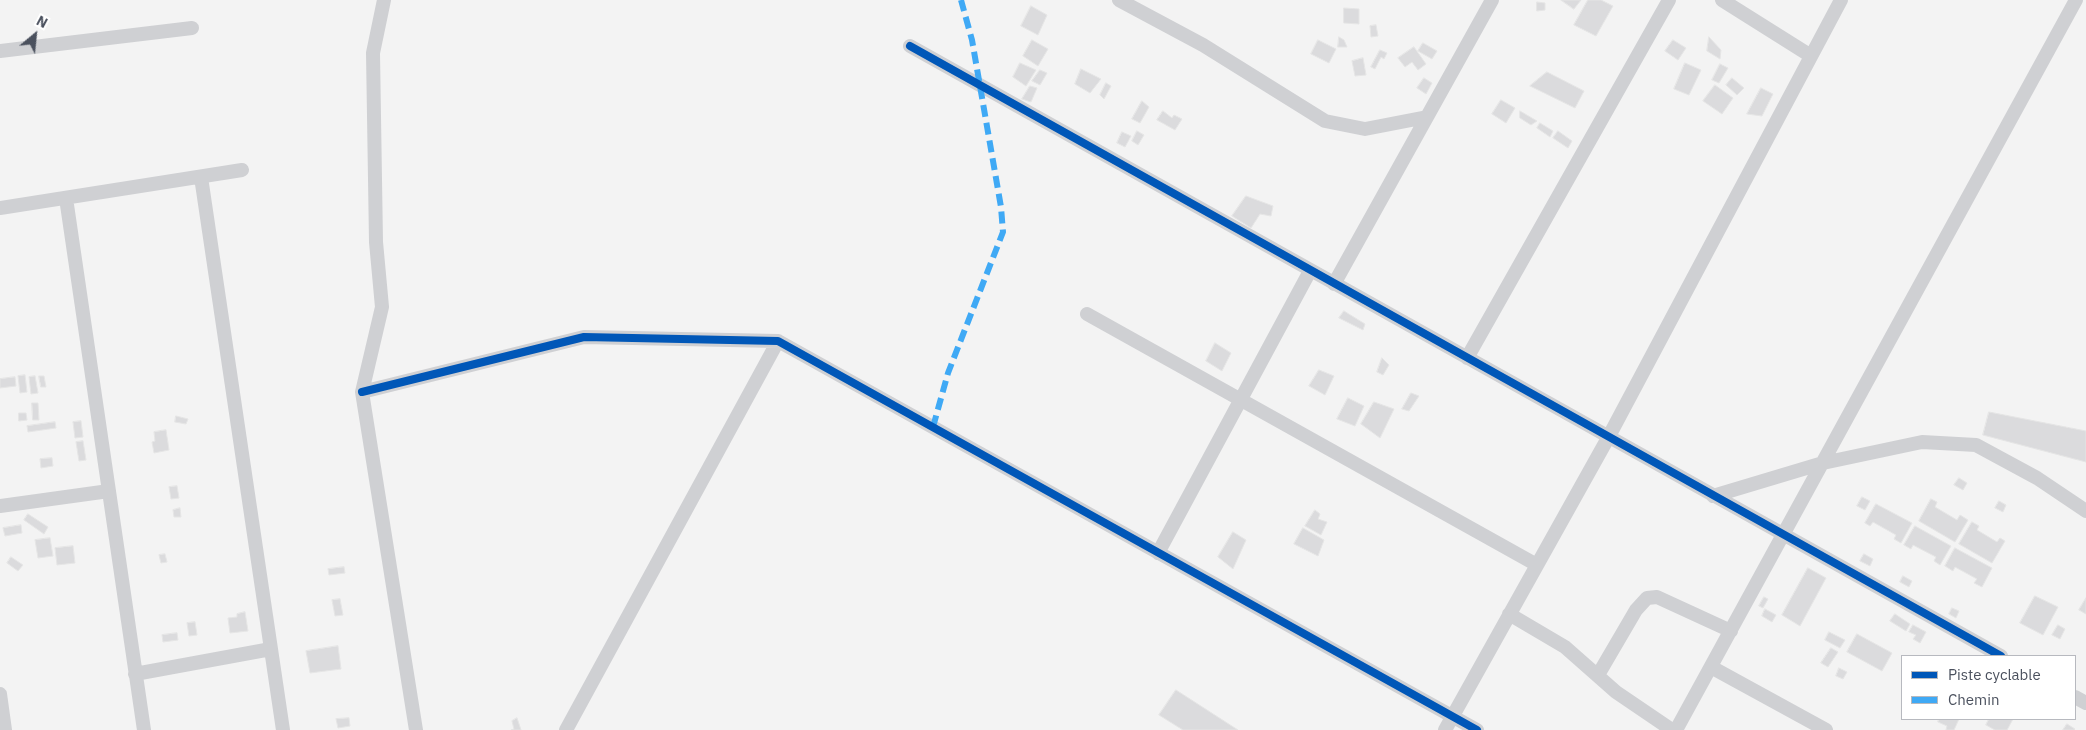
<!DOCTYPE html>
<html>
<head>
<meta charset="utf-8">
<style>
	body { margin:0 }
	#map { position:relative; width:2086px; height:730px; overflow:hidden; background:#f3f3f3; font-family:"IBM Plex Sans",sans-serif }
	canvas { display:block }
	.legend { position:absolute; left:1901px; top:655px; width:175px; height:65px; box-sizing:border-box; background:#fff; border:1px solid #b7b9bf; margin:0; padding:6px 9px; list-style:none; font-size:15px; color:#4b515e }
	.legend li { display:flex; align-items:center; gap:10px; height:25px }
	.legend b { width:25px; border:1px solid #b7b9bf }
	.north { position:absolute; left:10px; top:10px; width:50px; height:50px; -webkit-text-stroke:4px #fff; paint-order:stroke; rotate:28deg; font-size:14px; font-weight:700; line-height:20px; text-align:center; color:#4b515e }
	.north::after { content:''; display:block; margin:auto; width:18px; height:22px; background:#4b515e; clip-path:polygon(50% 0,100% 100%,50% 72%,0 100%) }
</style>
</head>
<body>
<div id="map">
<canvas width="2086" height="730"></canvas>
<ul class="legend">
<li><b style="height:6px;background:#0057b8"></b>Piste cyclable</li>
<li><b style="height:6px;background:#3fa9f5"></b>Chemin</li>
</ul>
<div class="north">N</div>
</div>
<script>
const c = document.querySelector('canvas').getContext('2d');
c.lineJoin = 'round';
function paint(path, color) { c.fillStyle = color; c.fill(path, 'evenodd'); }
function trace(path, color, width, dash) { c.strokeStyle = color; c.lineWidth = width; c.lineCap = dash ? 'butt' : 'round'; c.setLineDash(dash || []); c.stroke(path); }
const building = new Path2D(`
	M1561 0H1581L1574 9Z
	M1588 0H1601L1613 6 1596 36 1574 25Z
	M1537 2 1545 3V10L1537 11Z
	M1031 6 1047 15 1038 35 1021 26Z
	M1344 8 1359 9V24L1344 23Z
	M1376 25 1378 36 1371 37 1370 26Z
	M1339 37 1344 40 1347 47H1338Z
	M1709 37 1721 50 1720 59 1707 51Z
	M1032 40 1048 49 1038 66 1023 56Z
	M1318 40 1336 49 1329 63 1311 54Z
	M1673 40 1686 48 1678 60 1665 51Z
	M1423 43 1437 51 1432 59 1418 51Z
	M1414 47 1426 64 1418 70 1412 62 1405 67 1398 58Z
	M1380 50 1387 53 1384 59 1381 57 1375 69 1371 67Z
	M1363 58 1366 75 1355 76 1352 61Z
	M1020 63 1036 70 1026 86 1013 77Z
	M1685 63 1701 70 1689 95 1674 89Z
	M1720 64 1728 68 1719 83 1712 80Z
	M1081 69 1101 79 1090 93 1075 84Z
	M1040 70 1047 73 1040 85 1032 81Z
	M1547 72 1584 91 1575 108 1530 86Z
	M1424 78 1432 83 1426 94 1417 88Z
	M1732 78 1744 88 1737 95 1726 85Z
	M1106 83 1111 86 1104 99 1100 95Z
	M1715 85 1733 98 1722 114 1703 101Z
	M1030 86 1037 88 1031 102 1022 99Z
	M1761 88 1773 94 1762 116 1747 114Z
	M1501 100 1515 108 1506 123 1492 114Z
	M1142 101 1149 107 1140 123 1132 119Z
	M1163 111 1172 118 1174 115 1182 119 1175 130 1157 120Z
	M1520 111 1537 121 1531 125 1520 118Z
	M1540 123 1553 131 1550 137 1537 128Z
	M1137 131 1144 135 1138 145 1132 141Z
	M1558 131 1572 141 1568 148 1553 138Z
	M1122 132 1131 136 1125 147 1117 143Z
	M1246 196 1273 206 1271 216 1260 214 1251 228 1232 216Z
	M1344 311 1365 324 1363 330 1339 318Z
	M1215 343 1231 353 1222 371 1206 361Z
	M1382 358 1389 365 1383 375 1377 372Z
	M1319 370 1334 376 1325 395 1309 386Z
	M25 375 27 392 20 393 18 376Z
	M35 376 38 393 31 394 29 377Z
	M39 376H44L46 387H41Z
	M15 377 16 386 0 388V379Z
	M1411 393 1419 396 1409 411 1402 409Z
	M1348 398 1364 406 1355 426 1337 419Z
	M1374 402 1394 409 1380 438 1361 424Z
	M32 403H38L39 420H33Z
	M1989 412 2086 431V462L1983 435Z
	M19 413H26L27 420 19 421Z
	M176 416 188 419 186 424 175 422Z
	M81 421 83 437 75 438 73 422Z
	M55 422 56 428 28 432 27 426Z
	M166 430 169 450 154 453 152 442 155 441 154 432Z
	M83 441 86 460 79 461 76 442Z
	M52 458 53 466 41 468 40 459Z
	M1959 478 1967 483 1963 490 1954 485Z
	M177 486 179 498 171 499 169 487Z
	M1862 497 1870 501 1865 510 1857 506Z
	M1931 499 1937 502 1935 507 1957 520 1960 515 1968 520 1955 542 1919 521Z
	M1999 501 2006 505 2003 512 1995 508Z
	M1876 504 1912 523 1901 543 1894 539 1896 535 1873 522 1870 526 1865 523Z
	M180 508 181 517H174L173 510Z
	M1315 510 1320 514 1318 519 1327 522 1321 535 1305 526Z
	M28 514 48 527 44 534 24 520Z
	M1972 522 1979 526 1977 530 1997 542 2000 538 2005 541 1992 563 1959 544Z
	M21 525 22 533 5 536 3 528Z
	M1915 526 1951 546 1940 565 1934 561 1936 557 1913 545 1911 549 1904 545Z
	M1303 528 1324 540 1318 556 1294 544Z
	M1233 532 1246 540 1233 569 1218 557Z
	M50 538 53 556 38 558 35 540Z
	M73 546 75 563 57 565 55 548Z
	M1955 548 1992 568 1982 587 1974 583 1977 579 1955 567 1953 571 1945 566Z
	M165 554 167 562 161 563 159 555Z
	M1864 554 1873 559 1870 566 1860 561Z
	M11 557 23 565 18 571 7 563Z
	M344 567 345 573 329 575 328 569Z
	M1808 568 1826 578 1800 626 1782 615Z
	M1903 576 1912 581 1909 587 1900 582Z
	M2035 596 2058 607 2043 635 2020 623Z
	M1764 597 1768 599 1763 608 1759 606Z
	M2086 598V614L2079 610Z
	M340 599 343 615 335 616 332 600Z
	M1952 608 1959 611 1956 618 1949 614Z
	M1765 609 1776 615 1772 622 1762 616Z
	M245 612 248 631 230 633 228 618 237 617V614Z
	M1895 614 1910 624 1906 631 1890 621Z
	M195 622 197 635 189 636 187 623Z
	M1913 625 1926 632 1920 643 1913 639 1916 635 1909 632Z
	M2058 625 2065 629 2060 639 2052 635Z
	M1829 632 1845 640 1840 648 1825 640Z
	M177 633 178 640 163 642 162 635Z
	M1857 634 1892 653 1882 671 1847 652Z
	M338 646 341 669 310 673 306 651Z
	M1831 648 1838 652 1828 667 1821 663Z
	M1839 668 1847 672 1843 679 1836 676Z
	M1176 690 1238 730H1183L1159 715Z
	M349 718 350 726 338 728 336 719Z
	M517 718 521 730H511L514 729 512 721Z
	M1939 719H1959L1954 730H1946L1947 726 1938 722Z
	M1989 719H2013L2007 730H1995L1986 725Z
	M2067 724 2075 729 2074 730H2063Z`);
paint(building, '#dbdbdd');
trace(building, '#e5e5e5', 1);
trace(new Path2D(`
	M384 0 373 53 376 242 382 307 362 392 416 730
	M1119 0 1203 45 1325 121 1365 129 1427 117
	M1722 0 1811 56
	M910 46 2001 656
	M0 51 192 28
	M201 177 283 730
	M66 198 144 730
	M0 208 242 170
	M1334 284 1492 0
	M1087 314 1537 565
	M1467 358 1669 0
	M362 392 584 337 778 341 1477 730
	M1713 496 1823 463 1922 442 1976 445 2037 478 2086 511
	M0 506 109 491
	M1158 553 1310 271
	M1509 614 1565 647 1616 692 1672 730
	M1711 667 1826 730
	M135 674 271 649
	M1598 675 1636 610 1647 598 1657 597 1731 631
	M0 694 5 730
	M2075 697 2086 703
	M566 730 778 341
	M1445 730 1608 438 1841 0
	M1676 730 2076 0`), '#cfd0d3', 14);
trace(new Path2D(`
	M933 427 948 373 1003 232 1001 207 972 40 961 0`), '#3fa9f5', 6, [12, 6]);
trace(new Path2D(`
	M910 46 2001 656
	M362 392 584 337 778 341 1477 730`), '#0057b8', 8);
</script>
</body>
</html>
